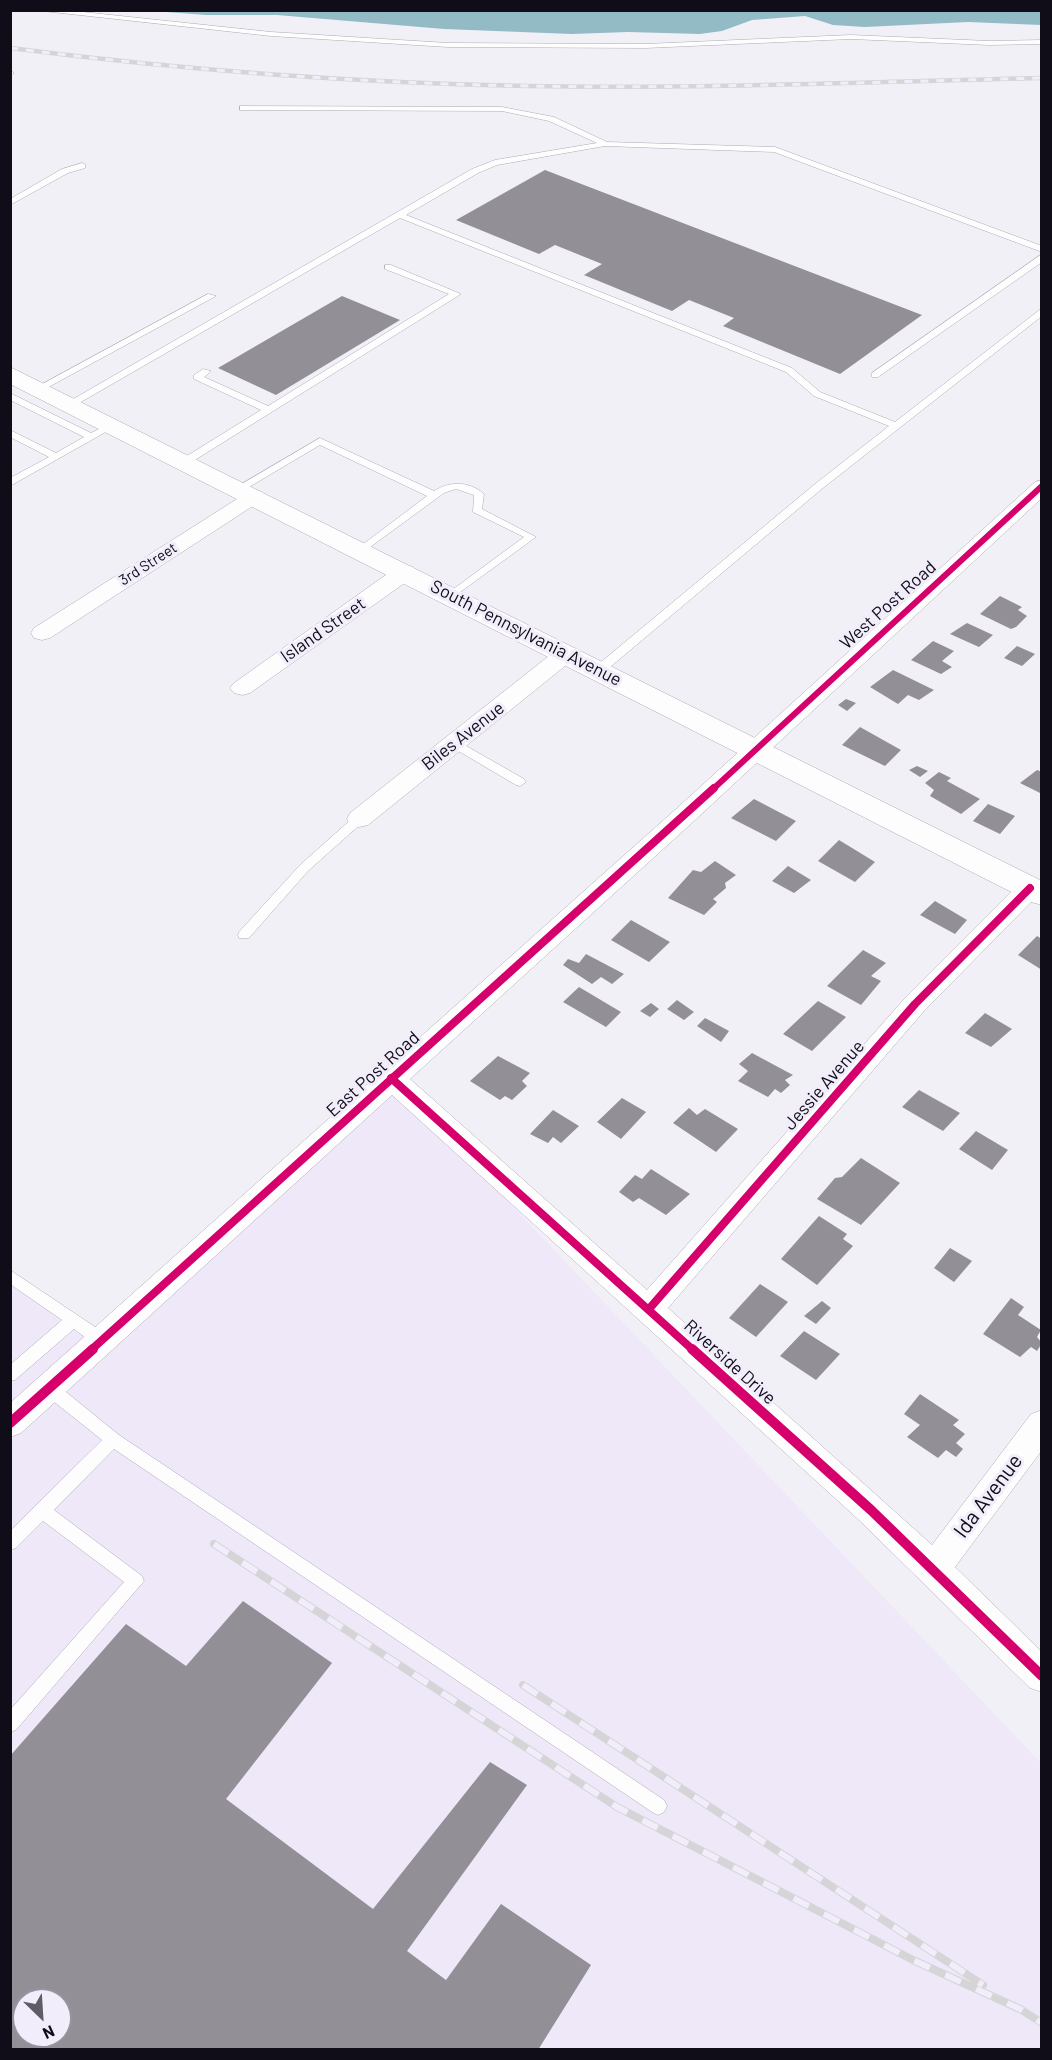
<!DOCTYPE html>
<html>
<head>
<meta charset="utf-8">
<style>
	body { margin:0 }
	#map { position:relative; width:1052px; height:2060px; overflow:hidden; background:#f2f0f7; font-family:Barlow,sans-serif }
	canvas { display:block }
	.frame { position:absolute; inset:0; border:12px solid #110d18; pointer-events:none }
	.north { position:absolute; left:12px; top:1988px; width:60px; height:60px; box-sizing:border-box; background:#f1edfa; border:2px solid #9793a0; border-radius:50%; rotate:155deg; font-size:16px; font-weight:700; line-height:24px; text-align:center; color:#110d18 }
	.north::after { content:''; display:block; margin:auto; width:21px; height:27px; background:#605c66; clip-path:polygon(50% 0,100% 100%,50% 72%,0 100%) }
</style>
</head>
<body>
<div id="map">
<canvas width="1052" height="2060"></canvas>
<div class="frame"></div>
<div class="north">N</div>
</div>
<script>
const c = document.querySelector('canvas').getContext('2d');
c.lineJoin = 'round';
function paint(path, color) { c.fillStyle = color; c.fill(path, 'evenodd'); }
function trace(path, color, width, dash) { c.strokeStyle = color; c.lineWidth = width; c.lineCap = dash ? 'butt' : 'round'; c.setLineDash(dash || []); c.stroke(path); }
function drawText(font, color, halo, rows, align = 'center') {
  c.font = font + ' Barlow,sans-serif'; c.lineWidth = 6; c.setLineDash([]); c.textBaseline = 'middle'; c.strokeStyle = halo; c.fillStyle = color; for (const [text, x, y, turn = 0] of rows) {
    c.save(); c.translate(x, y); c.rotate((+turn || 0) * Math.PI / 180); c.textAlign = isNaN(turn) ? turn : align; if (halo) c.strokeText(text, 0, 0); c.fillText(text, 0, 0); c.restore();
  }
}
paint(new Path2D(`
	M391 1078 1041 1763V2049H11L10 1275 102 1340ZM24 2000H60V2036H24Z`), '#eee8f9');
paint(new Path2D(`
	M1041 10V25L968 22 865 27 833 25 805 16 752 20 722 31 700 34 628 32 572 34 444 29 277 15H206L153 11Z`), '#93bbc5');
paint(new Path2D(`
	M545 170 922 315 840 374 723 326 734 318 689 300 672 311 584 275 602 264 555 245 539 254 456 220Z
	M342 296 400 320 276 395 218 368Z
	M1000 596 1022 607 1018 610 1027 616 1016 627 1011 629 980 614Z
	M967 623 993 635 979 647 950 634Z
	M933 641 954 651 942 661 952 667 941 674 911 660Z
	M1017 646 1035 654 1022 666 1004 658Z
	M893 670 934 690 919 700 908 695 898 704 870 687Z
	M846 699 856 703 847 711 838 705Z
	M860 727 901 750 885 766 842 745Z
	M917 766 928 771 920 777 909 770Z
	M1037 770 1042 772V794L1020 783Z
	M939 772 951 778 947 781 980 799 961 814 930 796 934 790 925 783Z
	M754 799 796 821 776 841 731 818Z
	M988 804 1015 816 1000 834 973 821Z
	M839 840 875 862 855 882 818 861Z
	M715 861 736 875 725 883 726 888 713 899 717 902 704 915 668 898 693 870 701 872Z
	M788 866 811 880 794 893 772 881Z
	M935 901 967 920 955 934 920 915Z
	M631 920 670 942 649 962 611 940Z
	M1037 936 1042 939V970L1018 955Z
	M863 950 886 963 871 976 881 981 861 1005 827 986Z
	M586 954 624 974 612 984 601 977 592 984 563 965 568 959 579 963Z
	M579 987 621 1012 606 1027 563 1002Z
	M677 1000 694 1012 684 1020 667 1009Z
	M818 1001 846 1017 812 1051 783 1034Z
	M651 1003 659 1009 650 1017 640 1011Z
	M985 1013 1012 1029 991 1047 965 1033Z
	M705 1018 729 1031 721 1042 697 1026Z
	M752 1053 793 1075 785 1080 790 1085 781 1093 775 1089 768 1097 738 1081 748 1071 739 1064Z
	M498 1056 530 1073 522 1081 527 1086 512 1100 505 1096 500 1100 470 1081Z
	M919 1090 960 1113 943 1131 902 1107Z
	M622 1098 646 1112 621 1139 597 1122Z
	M689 1108 697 1115 705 1109 738 1129 716 1152 673 1123Z
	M553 1110 579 1126 561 1143 553 1137 548 1143 530 1134Z
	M976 1131 1008 1150 992 1170 959 1149Z
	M861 1158 900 1183 861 1225 817 1199 835 1178 842 1177Z
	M651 1169 690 1194 666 1215 639 1198 633 1202 619 1192 635 1175 642 1179Z
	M819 1216 847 1234 843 1239 853 1246 817 1285 781 1259Z
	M950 1248 972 1261 954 1282 934 1268Z
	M760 1284 788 1302 756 1337 729 1318Z
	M1011 1298 1024 1307 1018 1315 1041 1330 1037 1337 1042 1343 1037 1351 1031 1347 1020 1357 983 1334Z
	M822 1301 831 1308 816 1324 804 1316Z
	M804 1331 840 1354 816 1380 780 1356Z
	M920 1394 959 1420 953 1425 965 1434 956 1443 963 1449 956 1457 946 1450 938 1458 907 1437 920 1425 904 1414Z
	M243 1601 332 1663 226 1799 373 1909 490 1762 527 1785 407 1951 446 1980 501 1904 591 1965 538 2050H10V1756L126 1624 186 1666ZM24 2000H60V2036H24Z`), '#938f97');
const lane = new Path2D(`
	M34 10H64L271 32 448 43 645 44 851 35 989 41 1042 40V44L989 45 851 39 645 48 448 47 271 36Z
	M10 70 14 73 10 75Z
	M240 106 502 107 554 117 607 142 775 147 1042 246V252L774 152 605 146 497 165 478 173 406 215 792 368 820 392 895 422 1042 308V316L823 488 603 673H595V667L815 484 889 426 814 396 786 372 400 218 74 406H68V402L472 169 495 160 597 143 549 121 502 111 243 110H240Z
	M82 163 85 164V168L68 173 10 205V199L62 169Z
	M1042 254V262L878 377H872V373Z
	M385 265H391L461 294 190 463H182V459L261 410 194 379V375L203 369 211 371 204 377 268 406 449 294 385 269Z
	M208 294 216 296 43 390 35 388Z
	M10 393 91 433 113 422 118 425 10 486V478L49 457 10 437V430L56 453 84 437 10 400Z
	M320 438 434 491C450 481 469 481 484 494L482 509 536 537 452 598 448 597V593L524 537 473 512 474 495 456 489 444 493 362 553 358 552V548L427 496 320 445 244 490H236L235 488Z
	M454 739 524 779 526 782 520 786 516 785 450 746 448 743Z
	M359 815 363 816 365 819 363 822 308 871 249 938H239L238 935 239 932 300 865 355 816Z
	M10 1270 107 1335 110 1340 107 1345C96 1349 83 1335 74 1329L15 1380 10 1381V1365L62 1320 10 1284Z
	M49 1381 55 1383 119 1435 664 1800 667 1806 664 1812 658 1815 652 1812 114 1449 54 1510 142 1576 144 1581 16 1730 10 1732V1710L124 1582 43 1521 16 1548 10 1550V1531L102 1440 43 1393 41 1388 43 1383Z`);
const street = new Path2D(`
	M1042 480V498L694 821 410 1079 647 1290 906 997 1021 882 1030 879 1039 882 1042 886 1039 894 924 1011 668 1308 932 1545 1031 1414 1042 1410V1450L955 1567 1042 1652V1692L1030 1688 859 1520 392 1095 21 1433 10 1437V1403L676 809 1035 482Z
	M255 490 262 492 265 496 262 500 50 638 42 640 34 638 31 633 34 628 248 492Z
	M405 565 413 567 416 572 413 577 250 693 242 695 234 693 230 688 234 683 397 567Z
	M567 646 575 648 578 653 575 658 368 825 359 827 350 825 347 819 350 813 559 648Z`);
const secondary = new Path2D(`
	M10 367 1042 881V905L1031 902 10 384Z`);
trace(lane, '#adaab3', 1);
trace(street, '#adaab3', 1);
trace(secondary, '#adaab3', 1);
paint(lane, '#fdfdfe');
paint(street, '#fdfdfe');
paint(secondary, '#fdfdfe');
const railFar1 = new Path2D(`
	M10 48C182 70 354 83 528 86 699 89 871 82 1042 78`);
const rail = new Path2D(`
	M214 1544 617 1807 913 1960 1020 2009 1042 2023
	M523 1685 983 1985`);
trace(railFar1, '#d5d5d7', 4.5);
trace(rail, '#d5d5d7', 8);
trace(railFar1, '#f1edfa', 3, [8]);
trace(rail, '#f1edfa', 6, [17]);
trace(new Path2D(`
	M712 790 1042 486`), '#d6006c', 6);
trace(new Path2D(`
	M391 1078 693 1350
	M649 1309 915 1004 1030 888
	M91 1350 714 788`), '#d6006c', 8);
trace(new Path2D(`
	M692 1349 871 1510 1042 1676
	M10 1423 93 1349`), '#d6006c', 10);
drawText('15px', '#110d18', '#f1edfa', [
	["3rd Street",148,564,-33]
]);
drawText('18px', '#110d18', '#f1edfa', [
	["West Post Road",888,605,-42],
	["Island Street",323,630,-35],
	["South Pennsylvania Avenue",526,633,27],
	["Biles Avenue",463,736,-38],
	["East Post Road",373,1074,-42],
	["Jessie Avenue",824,1085,-49],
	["Riverside Drive",730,1362,42]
]);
drawText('21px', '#110d18', '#f1edfa', [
	["Ida Avenue",988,1496,-53]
]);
</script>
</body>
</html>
